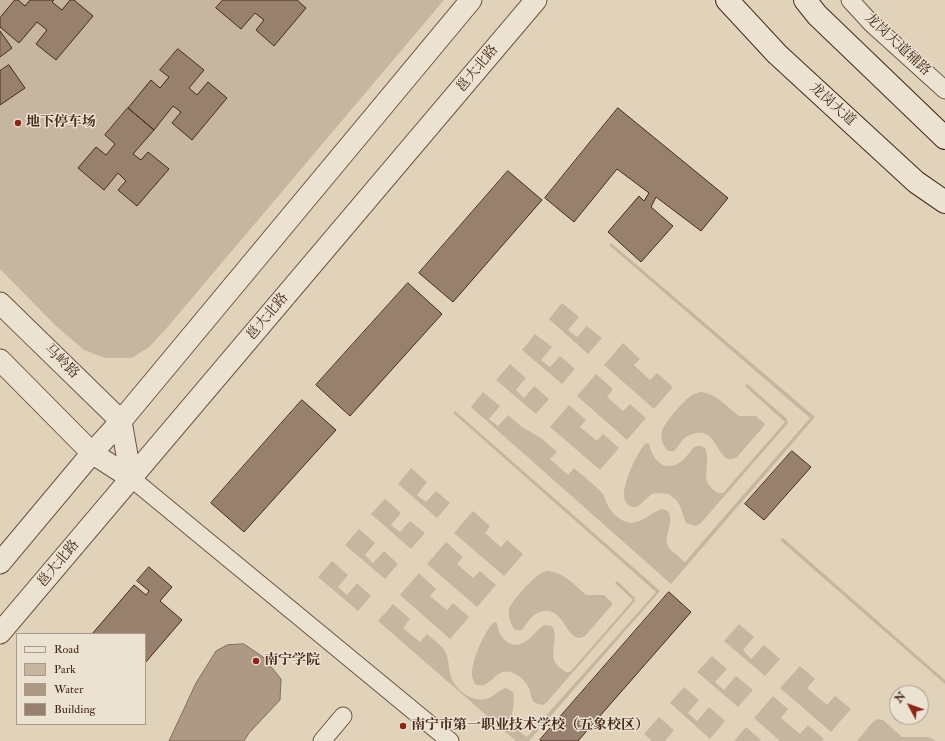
<!DOCTYPE html>
<html>
<head>
<meta charset="utf-8">
<style>
	body { margin:0 }
	#map { position:relative; width:945px; height:741px; overflow:hidden; background:#e1d3ba; font-family:"IM FELL Double Pica",serif }
	canvas { display:block }
	.legend { position:absolute; left:16px; top:633px; width:130px; height:92px; box-sizing:border-box; background:#ece2d2; border:1px solid #aa9889; margin:0; padding:5px 7px; list-style:none; font-size:12px; color:#47291c }
	.legend li { display:flex; align-items:center; gap:8px; height:20px }
	.legend b { width:20px; border:1px solid #aa9889 }
	.north { position:absolute; left:889px; top:685px; width:40px; height:40px; box-sizing:border-box; background:#ece2d2; border:1px solid #aa9889; border-radius:50%; rotate:311deg; font-size:11px; font-weight:700; line-height:16px; text-align:center; color:#47291c }
	.north::after { content:''; display:block; margin:auto; width:14px; height:18px; background:#8f2418; clip-path:polygon(50% 0,100% 100%,50% 72%,0 100%) }
</style>
</head>
<body>
<div id="map">
<canvas width="945" height="741"></canvas>
<ul class="legend">
<li><b style="height:5px;background:#ece2d2"></b>Road</li>
<li><b style="height:11px;background:#c7b69f"></b>Park</li>
<li><b style="height:11px;background:#ad9984"></b>Water</li>
<li><b style="height:11px;background:#97816e"></b>Building</li>
</ul>
<div class="north">N</div>
</div>
<script>
const c = document.querySelector('canvas').getContext('2d');
c.lineJoin = 'round';
function paint(path, color) { c.fillStyle = color; c.fill(path, 'evenodd'); }
function trace(path, color, width, dash) { c.strokeStyle = color; c.lineWidth = width; c.lineCap = dash ? 'butt' : 'round'; c.setLineDash(dash || []); c.stroke(path); }
function drawText(font, color, halo, rows, align = 'center') {
  c.font = font + ' "IM FELL Double Pica","Noto Serif SC",serif'; c.lineWidth = 3; c.setLineDash([]); c.textBaseline = 'middle'; c.strokeStyle = halo; c.fillStyle = color; for (const [text, x, y, turn = 0] of rows) {
    c.save(); c.translate(x, y); c.rotate((+turn || 0) * Math.PI / 180); c.textAlign = isNaN(turn) ? turn : align; if (halo) c.strokeText(text, 0, 0); c.fillText(text, 0, 0); c.restore();
  }
}
paint(new Path2D(`
	M0 0H444L165 330 149 347 132 358H105L84 350 56 326 0 269Z
	M611 243 815 417 671 584 471 407 483 392 500 406 489 419 498 426 508 415 522 427 541 438 557 452 550 459 568 475 574 468C583 476 594 484 602 493 605 496 605 500 607 504 611 512 619 520 627 522 643 527 660 501 668 512 675 521 663 536 668 546 669 549 673 552 676 554 679 557 682 560 685 562L810 418 609 245Z
	M562 303 579 317 568 330 577 337 587 326 602 338 588 354 549 319Z
	M535 334 552 347 541 360 550 367 560 356 575 369 562 384 522 350Z
	M623 343 640 359 634 365 650 380 657 373 673 387 654 409 604 365Z
	M510 364 526 378 516 390 524 398 534 386 549 399 536 414 496 380Z
	M596 374 613 389 607 397 623 411 630 404 646 418 627 440 577 396Z
	M747 384 786 418 788 423 700 524 695 526 686 523 680 506 677 501 669 494 657 493 652 494 637 507H632L628 505C626 503 624 500 624 496 623 483 637 452 646 443L649 444C653 462 666 474 683 460 688 456 690 450 696 446H701L705 448C711 460 702 474 709 485 711 488 715 491 718 493H723L785 422 745 386Z
	M701 392C717 394 727 407 739 416H756L765 424 764 426 737 457C718 469 719 430 698 433 694 433 690 435 686 437 681 441 678 447 674 451H668C663 446 660 438 662 431 664 423 685 399 692 395 695 393 698 393 701 392Z
	M569 405 586 420 580 427 597 441 603 434 619 448 600 470 550 427Z
	M455 411 660 591 529 741H516L378 621 393 604 410 619 403 628 420 642 427 634C433 640 442 645 446 653 449 661 449 670 451 677 456 690 471 702 485 699 493 698 498 690 506 688L513 692C516 703 510 714 512 726L527 737 656 592 453 413Z
	M411 468 427 482 417 495 426 502 436 491 450 503 437 518 398 484Z
	M385 499 401 513 391 525 400 532 410 521 425 533 411 549 371 514Z
	M473 511 490 526 485 533 501 547 507 540 523 554 504 576 454 533Z
	M359 529 375 543 365 555 373 563 384 551 398 564 385 579 345 545Z
	M783 538 945 680V684L780 540Z
	M446 542 463 557 457 564 473 578 480 571 496 585 477 607 427 564Z
	M332 561 348 575 338 587 347 595 357 583 371 596 358 611 318 577Z
	M549 571C564 573 575 585 586 595H604L612 603V605L585 636C565 648 565 598 536 614 530 617 526 625 522 630H515C510 624 508 616 509 609 511 601 533 578 540 574 543 572 545 571 549 571Z
	M419 573 436 589 430 596 447 610 453 603 469 617 450 639 400 595Z
	M617 581 634 597 635 601 547 702 543 705C540 704 537 704 534 702 531 699 531 695 530 691 527 682 519 674 510 672 495 668 490 691 475 684 474 681 472 678 472 675 471 662 485 630 494 622L497 623C499 639 512 652 528 640 534 636 537 629 544 625L552 626C559 638 549 653 556 664 559 667 563 670 566 672H570L633 600 615 583Z
	M739 624 754 637 743 650 751 659 764 645 780 659 765 676 724 641Z
	M712 656 727 669 715 682 724 690 736 676 753 690 738 707 697 672Z
	M800 666 815 679 807 688 827 705 835 696 851 709 831 732 780 688Z
	M684 687 699 700 688 713 697 721 709 707 725 721 710 739 670 703Z
	M773 696 788 709 781 718 800 734 808 725 824 739 822 741H780L754 718Z
	M659 717 674 730 665 741H652L644 734Z
	M877 719 883 720 902 737H929L936 741H857L871 724Z
	M746 727 761 740 760 741H734Z`), '#c7b69f');
const water = new Path2D(`
	M244 644 263 657 281 679 280 700 249 733 244 741H169L196 683 216 651 227 645Z`);
paint(water, '#ad9984');
trace(water, '#846c5a', 1);
const building = new Path2D(`
	M15 0H18L25 6 30 0H54L52 2 62 10 70 0H74L93 16 56 60 36 44 47 30 37 22 19 43 0 27V18Z
	M223 0H297L306 8 274 46 256 30 264 20 255 13 241 29 216 8Z
	M0 31 12 48 0 57Z
	M178 49 204 70 189 88 197 95 208 82 227 98 192 140 172 123 181 112 173 106 154 130 128 108 151 80 160 88 169 77 160 70Z
	M9 65 25 88 0 105V71Z
	M128 108 154 130 133 154 141 160 148 152 169 169 137 206 118 190 126 181 118 173 104 190 78 168 96 147 106 155 115 144 105 135Z
	M618 108 728 198 701 231 656 197 651 207 673 226 641 262 608 232 639 196 644 201 649 193 617 169 574 222 545 198Z
	M508 171 542 200 453 302 419 273Z
	M408 283 442 314 350 416 316 385Z
	M302 400 336 430 244 532 211 503Z
	M792 451 811 467 764 520 745 504Z
	M149 567 172 587 160 601 182 620 145 663V634H92L134 585 146 595 149 591 137 581Z
	M669 592 691 612 578 741H542L540 740Z`);
paint(building, '#97816e');
trace(building, '#47291c', 1);
const minor = new Path2D(`
	M850 0 872 24 945 90
	M131 478 450 741
	M322 741 343 716`);
const tertiary = new Path2D(`
	M0 303 121 421
	M0 360 92 453 131 478
	M121 421 131 478
	M0 563 92 453 121 421 471 0
	M0 633 536 0`);
const secondary = new Path2D(`
	M727 0 777 54 916 182 945 202
	M805 0 817 15 945 138`);
trace(minor, '#6e5444', 19);
trace(tertiary, '#6e5444', 23);
trace(secondary, '#47291c', 24);
trace(minor, '#ece2d2', 17);
trace(tertiary, '#ece2d2', 21);
trace(secondary, '#ece2d2', 22);
for (const [x, y, r, color] of [
	[18,123,4,"#8f2418"],
	[256,661,4,"#8f2418"],
	[403,726,4,"#8f2418"]
]) { const dot = new Path2D(); dot.arc(x, y, r, 0, 2 * Math.PI); c.fillStyle = color; c.fill(dot); trace(dot, '#ece2d2', 1.5); }
drawText('14px', '#47291c', '#ece2d2', [
	["龙岗大道辅路",897,45,43],
	["邕大北路",478,69,-50],
	["龙岗大道",832,105,42],
	["邕大北路",268,317,-50],
	["马岭路",61,362,44],
	["邕大北路",59,564,-50]
]);
drawText('bold 14px', '#47291c', '#ece2d2', [
	["地下停车场",26,123],
	["南宁学院",264,661],
	["南宁市第一职业技术学校（五象校区）",411,726]
], 'left');
</script>
</body>
</html>
